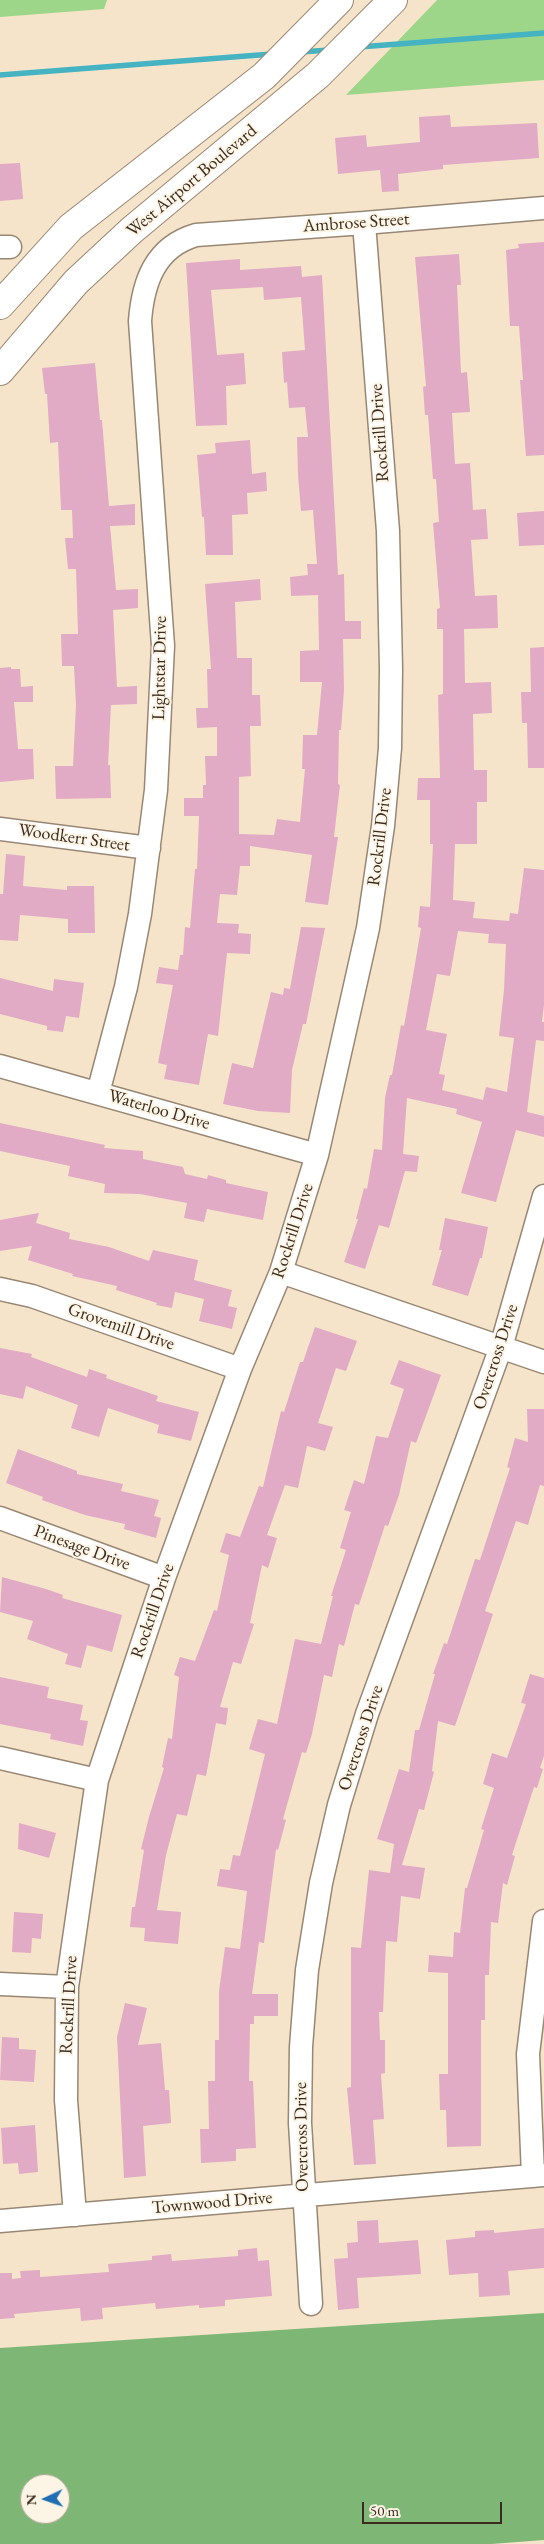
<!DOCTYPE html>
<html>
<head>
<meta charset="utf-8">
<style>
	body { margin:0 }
	#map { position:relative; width:544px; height:2544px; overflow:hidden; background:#f6e4ca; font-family:"EB Garamond",serif }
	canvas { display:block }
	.north { position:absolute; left:20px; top:2474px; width:50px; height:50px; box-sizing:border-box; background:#fcf5e5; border:1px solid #afa495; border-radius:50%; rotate:267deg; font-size:14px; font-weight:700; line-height:20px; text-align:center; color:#3b2a1e }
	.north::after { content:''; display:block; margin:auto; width:18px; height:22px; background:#1f6fb2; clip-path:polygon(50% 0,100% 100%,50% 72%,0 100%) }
	.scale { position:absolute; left:362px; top:2502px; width:140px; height:22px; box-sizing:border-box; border:2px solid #3b2a1e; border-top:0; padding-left:6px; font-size:15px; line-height:18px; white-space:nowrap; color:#3b2a1e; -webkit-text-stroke:4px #fcf5e5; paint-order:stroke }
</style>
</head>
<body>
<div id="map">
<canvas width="544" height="2544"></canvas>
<div class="north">N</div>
<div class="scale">50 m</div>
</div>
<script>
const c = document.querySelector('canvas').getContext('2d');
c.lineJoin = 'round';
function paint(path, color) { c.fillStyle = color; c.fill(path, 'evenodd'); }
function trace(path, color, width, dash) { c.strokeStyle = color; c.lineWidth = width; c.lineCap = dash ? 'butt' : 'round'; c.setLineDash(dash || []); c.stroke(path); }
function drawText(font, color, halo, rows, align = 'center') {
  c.font = font + ' "EB Garamond",serif'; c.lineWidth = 4; c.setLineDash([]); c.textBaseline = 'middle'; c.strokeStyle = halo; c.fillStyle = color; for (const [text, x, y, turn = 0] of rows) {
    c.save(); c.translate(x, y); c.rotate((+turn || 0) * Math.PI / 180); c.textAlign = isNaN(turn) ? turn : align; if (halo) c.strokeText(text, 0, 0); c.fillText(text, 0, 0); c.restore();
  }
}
paint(new Path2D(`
	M0 0H107L104 9 0 17Z
	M437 0H544V80L346 95Z`), '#9dd689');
paint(new Path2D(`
	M544 2313V2540L491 2544H0V2348ZM30 2484H60V2514H30Z`), '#7eb775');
trace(new Path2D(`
	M359 47 544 33
	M301 52 329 50
	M0 75 272 54`), '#45b3c1', 5.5);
paint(new Path2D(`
	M450 115 451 127 537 123 539 158 443 165V169L398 174 399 191 382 192 380 170 338 174 335 138 366 135 367 147 420 142 419 117Z
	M20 163 23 199 0 201V164Z
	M544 242V455L526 456 520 380H523L519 326H510L506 250 519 248 518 244Z
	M459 254 461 285H457L461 373 467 372 470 412 452 413 455 464 470 463 473 510 486 509 488 539 471 540 475 596 497 595 498 628 464 629 465 683 491 682 492 713 473 714 474 770H487V802H477V844H455L453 900 475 902 473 918 509 921 510 913 518 914 524 868 544 870V1005L542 1022H544V1041L536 1040 527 1112 544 1116V1137L516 1130 496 1202 461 1193 482 1122 456 1114 457 1109 407 1098 403 1154 419 1156 417 1172 405 1171 389 1228 379 1225 365 1269 344 1262 358 1219H356L364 1188 367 1189 374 1149 382 1150 385 1098 390 1075H392L401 1025 404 1026 414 970 421 928 418 927 420 906 430 907 433 844H430V800H417L418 778H440L438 695 443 694V629H437V609L440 608 433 523 439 522 436 479H433L428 415H425L423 387 426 386 415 257ZM458 931 489 934 488 943 506 944 504 990 499 1036 514 1038 507 1092 486 1087 483 1100 442 1090 445 1075 439 1074 447 1034 426 1030 437 974 450 976Z
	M240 259V270L301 266 302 277 322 275 338 575 344 574 345 621H361V639H343L344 690 341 730H339L338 784 340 785 334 837H338L328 905 305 902 312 855 250 846V866H240L237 895 220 894 217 923 239 924 238 933 251 934 250 954 227 953 218 1036 208 1034 199 1085 164 1079 167 1065 158 1063 173 985 156 983 159 967 178 970 180 955H183L185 927 190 928 195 869H197L199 816H184V798H203V785H206L205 756H217V727L197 728 196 708H208L207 669H211L205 584 260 579 261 600 235 602 237 658H252V695H260L261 726H250L251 776 239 777V834L274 835 277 819 300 822 305 769H302L303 735H317L322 682H300V651L319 650 318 595 291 596 290 577 308 575 307 564H317L313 510 301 511 298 475 297 437H308L305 407 289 408 287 382 284 383 282 352 305 350 301 297 264 300 263 287 211 290 217 355 244 353 246 384 226 386 227 425 196 426 186 263Z
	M95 363 100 420H102L109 506 135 504V525L110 526 116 590 138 589V608L113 610 117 687 137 686V704L111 705 108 765H110L111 798 56 799 55 766H73L76 705 74 666H62L61 634H78L76 569H68L65 538H73L72 510H61L58 442 50 443 47 394H45L42 368Z
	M250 440 252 474 266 472 267 491 247 493 248 514 232 515 233 555H206L204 517H202L197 455 216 453 215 443Z
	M544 511V545L519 546 517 513Z
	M544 647V768H528L527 723H522L521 692H531L530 648Z
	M11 667V669H20L21 687 33 686V702H14L18 749H33L34 779 0 782V668Z
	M6 854 25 856 23 886 67 890V886H94L95 933H68V919L20 915 18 941 0 940V894H3Z
	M301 927 325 928 306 1024H303L292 1070 290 1113 258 1111 223 1104 232 1063 253 1068 271 992 283 995 284 988 290 989Z
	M0 978 53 991 54 979 84 983 79 1018 66 1016 63 1032 47 1030V1026L0 1014Z
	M0 1123 105 1145 104 1148 143 1151V1159L183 1167 185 1174 207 1179 208 1175 226 1180V1183L268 1192 263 1220 207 1209 204 1222 184 1218 187 1203 140 1194 104 1193 105 1184 68 1176 70 1166 0 1151Z
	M39 1213 36 1223 70 1233 69 1239 109 1247 149 1261 153 1250 198 1260 194 1280 232 1290 228 1306 237 1308 232 1329 199 1321 204 1299 175 1292 172 1308 156 1305 157 1303 116 1290 117 1286 72 1276 73 1274 28 1260 32 1246 0 1251V1220Z
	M445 1218 488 1227 482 1258H480L468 1296 432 1285 442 1250H439Z
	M315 1327 357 1341 346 1371 336 1368 318 1423 333 1427 325 1451 307 1446 298 1488 285 1485 267 1535 277 1538 268 1568 262 1565 250 1623 254 1624 241 1664 233 1662 220 1707 228 1708 226 1725 216 1723 206 1776 197 1774 187 1816 177 1814 166 1855 157 1910 181 1912 178 1944 144 1941 145 1928 130 1927 132 1907H135L144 1850 141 1849 149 1817 164 1768 162 1767 168 1738 172 1739 179 1677 174 1675 180 1657 195 1661 214 1610 217 1611 229 1555 220 1552 226 1533 240 1537 259 1486 263 1487 281 1411 284 1412 300 1362H303Z
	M0 1348 32 1354 31 1357 87 1377 89 1369 107 1375 106 1378 158 1396 156 1401 199 1412 191 1441 157 1433 159 1425 108 1408 99 1437 71 1428 78 1405 26 1386 23 1399 0 1394Z
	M399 1360 441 1375 416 1443 411 1441 399 1495 388 1526 385 1525 359 1605 355 1604 344 1646 339 1644 332 1677 324 1675 312 1734 306 1753 302 1752 283 1819 286 1820 278 1850 276 1849 264 1943 259 1942 252 1994H278V2016H254V2024H250L249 2081H253L256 2148 236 2149V2161L201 2163 200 2129H209L208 2081H215V2040H219V1991L225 1947 240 1949 247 1891 217 1886 220 1869 230 1870 233 1855 240 1856 265 1754 249 1749 258 1719 277 1724 295 1639 321 1644 333 1596H331L346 1550 340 1548 351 1512 344 1510 354 1480 364 1484 376 1436 388 1438 404 1389 390 1384Z
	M527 1409H544V1486L540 1485 528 1525 516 1521 485 1611 493 1614 455 1726 438 1721 432 1771 434 1772 424 1810 419 1809 402 1865 425 1868 420 1899 401 1896 397 1942 386 1941 383 2012H379L380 2040H385V2073L381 2074 384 2119 373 2120 376 2164 354 2165 347 2088 351 2087V1947L361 1948 369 1870 390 1873 394 1844 377 1839 399 1769 409 1772 415 1730H419L435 1674H433L444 1643 447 1644 475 1559 480 1560 510 1468 507 1467 515 1438 528 1442Z
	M18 1449 77 1471V1474L123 1484 121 1491 159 1500 154 1516 161 1518 156 1538 124 1529 125 1524 85 1515 42 1500 43 1497 6 1483Z
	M2 1577 46 1589 63 1595 62 1598 122 1615 112 1652 87 1645 81 1668 65 1664 68 1654 27 1639 33 1621 0 1612Z
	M530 1674 544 1678V1756L540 1768 543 1769 537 1788 534 1787 512 1855 515 1856 507 1885 503 1883 498 1923 491 1922 489 1975H485V2020H481V2146L447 2147 446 2110H440L439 2074H448V1973L428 1972 429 1955 453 1957 454 1932 460 1933 465 1888H467L484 1830 481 1829 494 1788 483 1784 492 1753 507 1758 526 1704 521 1703Z
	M0 1677 49 1687 47 1698 83 1705 80 1720 88 1721 83 1746 50 1739 51 1734 0 1724Z
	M19 1823 56 1833 49 1858 18 1849Z
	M14 1912 43 1914 41 1939 32 1938 31 1953 12 1952Z
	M125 2003 147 2008 138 2045 161 2043 165 2090H169L171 2123 143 2126 146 2176 124 2178 117 2037Z
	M2 2037 19 2038V2049L36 2050 34 2082 0 2080Z
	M35 2125 38 2172 19 2174 18 2163 3 2164 1 2128Z
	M378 2220 379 2243 418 2240 421 2274 357 2278 359 2308 338 2310 334 2259 348 2258 347 2243 358 2242 357 2221Z
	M544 2228V2268L508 2271 510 2295 479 2297 478 2273 449 2275 446 2240 475 2237V2231L494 2230V2233Z
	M257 2248 258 2261 269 2260 272 2296 225 2300V2306L199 2308V2305L156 2309 155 2303 102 2308 103 2319 81 2321 80 2308 14 2314 15 2318 0 2319V2273H12V2279L21 2278 20 2271 40 2270V2277L109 2272 108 2264 152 2260V2256L171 2254 172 2261 238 2256V2250Z`), '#e1aac5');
const minor = new Path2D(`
	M0 247H10
	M0 829 149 848
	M0 1066 317 1155
	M98 1093 126 987 140 914 156 790 163 646 140 321C143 282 155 247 196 235L364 223 544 208
	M281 1272 544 1362
	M0 1289 32 1296 240 1369
	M0 1518 164 1578
	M0 1758 97 1780
	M0 1984 67 1987
	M533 2176 528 2054 544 1921
	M75 2215 66 2100 67 1987 97 1780 164 1578 240 1369 281 1272 317 1155 368 928 383 826 390 748 391 669 388 531 364 223
	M0 2221 544 2175
	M311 2304 300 2123 301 2047 307 1970 321 1883 339 1805 367 1714 501 1347 544 1196`);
const secondary = new Path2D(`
	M0 305 71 227 264 76 339 0
	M0 371 76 282 132 230 318 75 393 0`);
trace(minor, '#988774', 25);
trace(secondary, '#988774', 30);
trace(minor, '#fff', 22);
trace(secondary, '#fff', 28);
drawText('18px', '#3b2a1e', '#fcf5e5', [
	["West Airport Boulevard",192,181,-40],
	["Ambrose Street",356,223,-4],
	["Rockrill Drive",380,433,-94],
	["Lightstar Drive",160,668,-89],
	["Rockrill Drive",380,837,-83],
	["Woodkerr Street",74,838,8],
	["Waterloo Drive",159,1110,16],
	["Rockrill Drive",293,1231,-72],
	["Grovemill Drive",121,1327,19],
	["Overcross Drive",496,1357,-72],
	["Pinesage Drive",82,1548,20],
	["Rockrill Drive",153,1611,-71],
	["Overcross Drive",361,1738,-72],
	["Rockrill Drive",69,2005,-87],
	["Overcross Drive",302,2137,-91],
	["Townwood Drive",212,2203,-5]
]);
</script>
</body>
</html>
